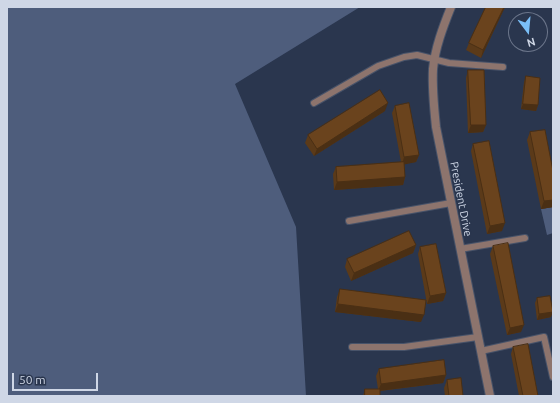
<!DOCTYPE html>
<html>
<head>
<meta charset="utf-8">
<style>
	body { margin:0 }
	#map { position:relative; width:560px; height:403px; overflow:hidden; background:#2a364e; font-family:Ubuntu,sans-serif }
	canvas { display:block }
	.frame { position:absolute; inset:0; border:8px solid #cfd7e6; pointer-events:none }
	.north { position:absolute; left:508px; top:12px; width:40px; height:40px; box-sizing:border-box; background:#2a364e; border:1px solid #6c768b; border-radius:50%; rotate:164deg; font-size:11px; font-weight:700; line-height:16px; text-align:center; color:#cfd7e6 }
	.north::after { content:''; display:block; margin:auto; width:14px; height:18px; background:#7abff8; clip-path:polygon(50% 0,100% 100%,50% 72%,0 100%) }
	.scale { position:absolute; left:12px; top:373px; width:86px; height:18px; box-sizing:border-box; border:2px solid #cfd7e6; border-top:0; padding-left:5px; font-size:12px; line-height:14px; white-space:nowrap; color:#cfd7e6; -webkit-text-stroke:3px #2a364e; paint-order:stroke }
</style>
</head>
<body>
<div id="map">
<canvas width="560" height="403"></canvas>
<div class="frame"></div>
<div class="north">N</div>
<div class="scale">50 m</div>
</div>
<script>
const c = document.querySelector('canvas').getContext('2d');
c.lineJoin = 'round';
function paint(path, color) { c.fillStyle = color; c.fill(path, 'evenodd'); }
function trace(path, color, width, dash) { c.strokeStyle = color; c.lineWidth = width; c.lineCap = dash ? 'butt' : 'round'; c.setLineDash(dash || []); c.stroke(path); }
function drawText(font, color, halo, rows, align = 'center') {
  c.font = font + ' Ubuntu,sans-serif'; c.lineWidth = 3; c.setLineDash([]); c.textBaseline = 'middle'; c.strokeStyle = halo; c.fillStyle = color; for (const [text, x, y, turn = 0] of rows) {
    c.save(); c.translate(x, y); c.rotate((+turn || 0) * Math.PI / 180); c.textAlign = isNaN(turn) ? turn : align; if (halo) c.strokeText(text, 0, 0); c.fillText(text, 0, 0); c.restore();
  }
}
paint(new Path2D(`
	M7 7H360L235 84 296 227 306 396H7Z
	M553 207V233L547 235 541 209Z`), '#4e5d7c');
const lane = new Path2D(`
	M314 103 378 66 404 57 417 55 449 63 503 67
	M349 221 451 203
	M460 249 525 238
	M352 347H404L478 337
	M481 351 544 337 553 377`);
const street = new Path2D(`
	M451 7C443 27 435 48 433 69 432 88 434 108 436 127L490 396`);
trace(lane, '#485369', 8);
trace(street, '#485369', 10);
trace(lane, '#8d746d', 6);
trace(street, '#8d746d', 8);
paint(new Path2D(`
	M486 7H505L481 58 466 50 469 43Z
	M468 70 486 125 483 132 468 133 466 78Z
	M526 76 538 105 536 111 521 109 524 82Z
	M395 106 419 155 416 162 404 164 405 177 403 185 334 190 333 174 336 167 401 162 392 113Z
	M385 111 314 156 305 143 308 135Z
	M530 132 553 171V207L541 209 527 140Z
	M473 144 502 231 487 234 471 151Z
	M416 245 413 253 351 281 345 267 347 259Z
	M493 246 521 332 507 335 490 254Z
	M420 247 446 293 443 301 427 304 418 254Z
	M340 289 421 322 335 312 337 297Z
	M537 298 551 317 537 320 535 303Z
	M513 347 538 396H519L511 354Z
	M379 369 446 375 443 383 380 391V396H363L365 389H378L376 376Z
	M447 380 463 396H445L444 388Z`), '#5b3a19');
paint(new Path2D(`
	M504 7H505L481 58 483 50Z
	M388 103 385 111 314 156 317 149Z
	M523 104 538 105 536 111 521 109Z
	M471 125H486L483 132 468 133Z
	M419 155 416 162 402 165 404 157Z
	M405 177 403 185 334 190 337 182Z
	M553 200V207L541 209 544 201Z
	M505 223 502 231 487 234 490 226Z
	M416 245 413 253 351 281 354 273Z
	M446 293 443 301 427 304 430 296Z
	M338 304 424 315 421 322 335 312Z
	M553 312 551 317 537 320 539 314Z
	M524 325 521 332 507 335 510 328Z
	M446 375 443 383 378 391 381 384Z`), '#4a2f14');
const building = new Path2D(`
	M486 7H504L483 50 469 43Z
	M468 70H484L486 125H471Z
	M526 76 540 78 538 105 523 104Z
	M380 90 388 103 317 149 308 135Z
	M409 103 419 155 404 157 395 106Z
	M545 130 553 171V200L544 201 530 132Z
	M489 141 505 223 490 226 473 144Z
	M404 162 405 177 337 182 336 167Z
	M409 231 416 245 354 273 347 259Z
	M508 243 524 325 510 328 493 246Z
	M436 244 446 293 430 296 420 247Z
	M340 289 426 300 424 315 338 304Z
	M550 296 553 312 539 314 537 298Z
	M528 344 538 396H523L513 347Z
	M444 360 446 375 381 384 379 369Z
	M461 378 463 396H449L447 380Z
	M365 389H380V396H365Z`);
paint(building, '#6a431d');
trace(building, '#4a2f14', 1);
drawText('11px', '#cfd7e6', '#2a364e', [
	["President Drive",461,199,79]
]);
</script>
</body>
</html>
